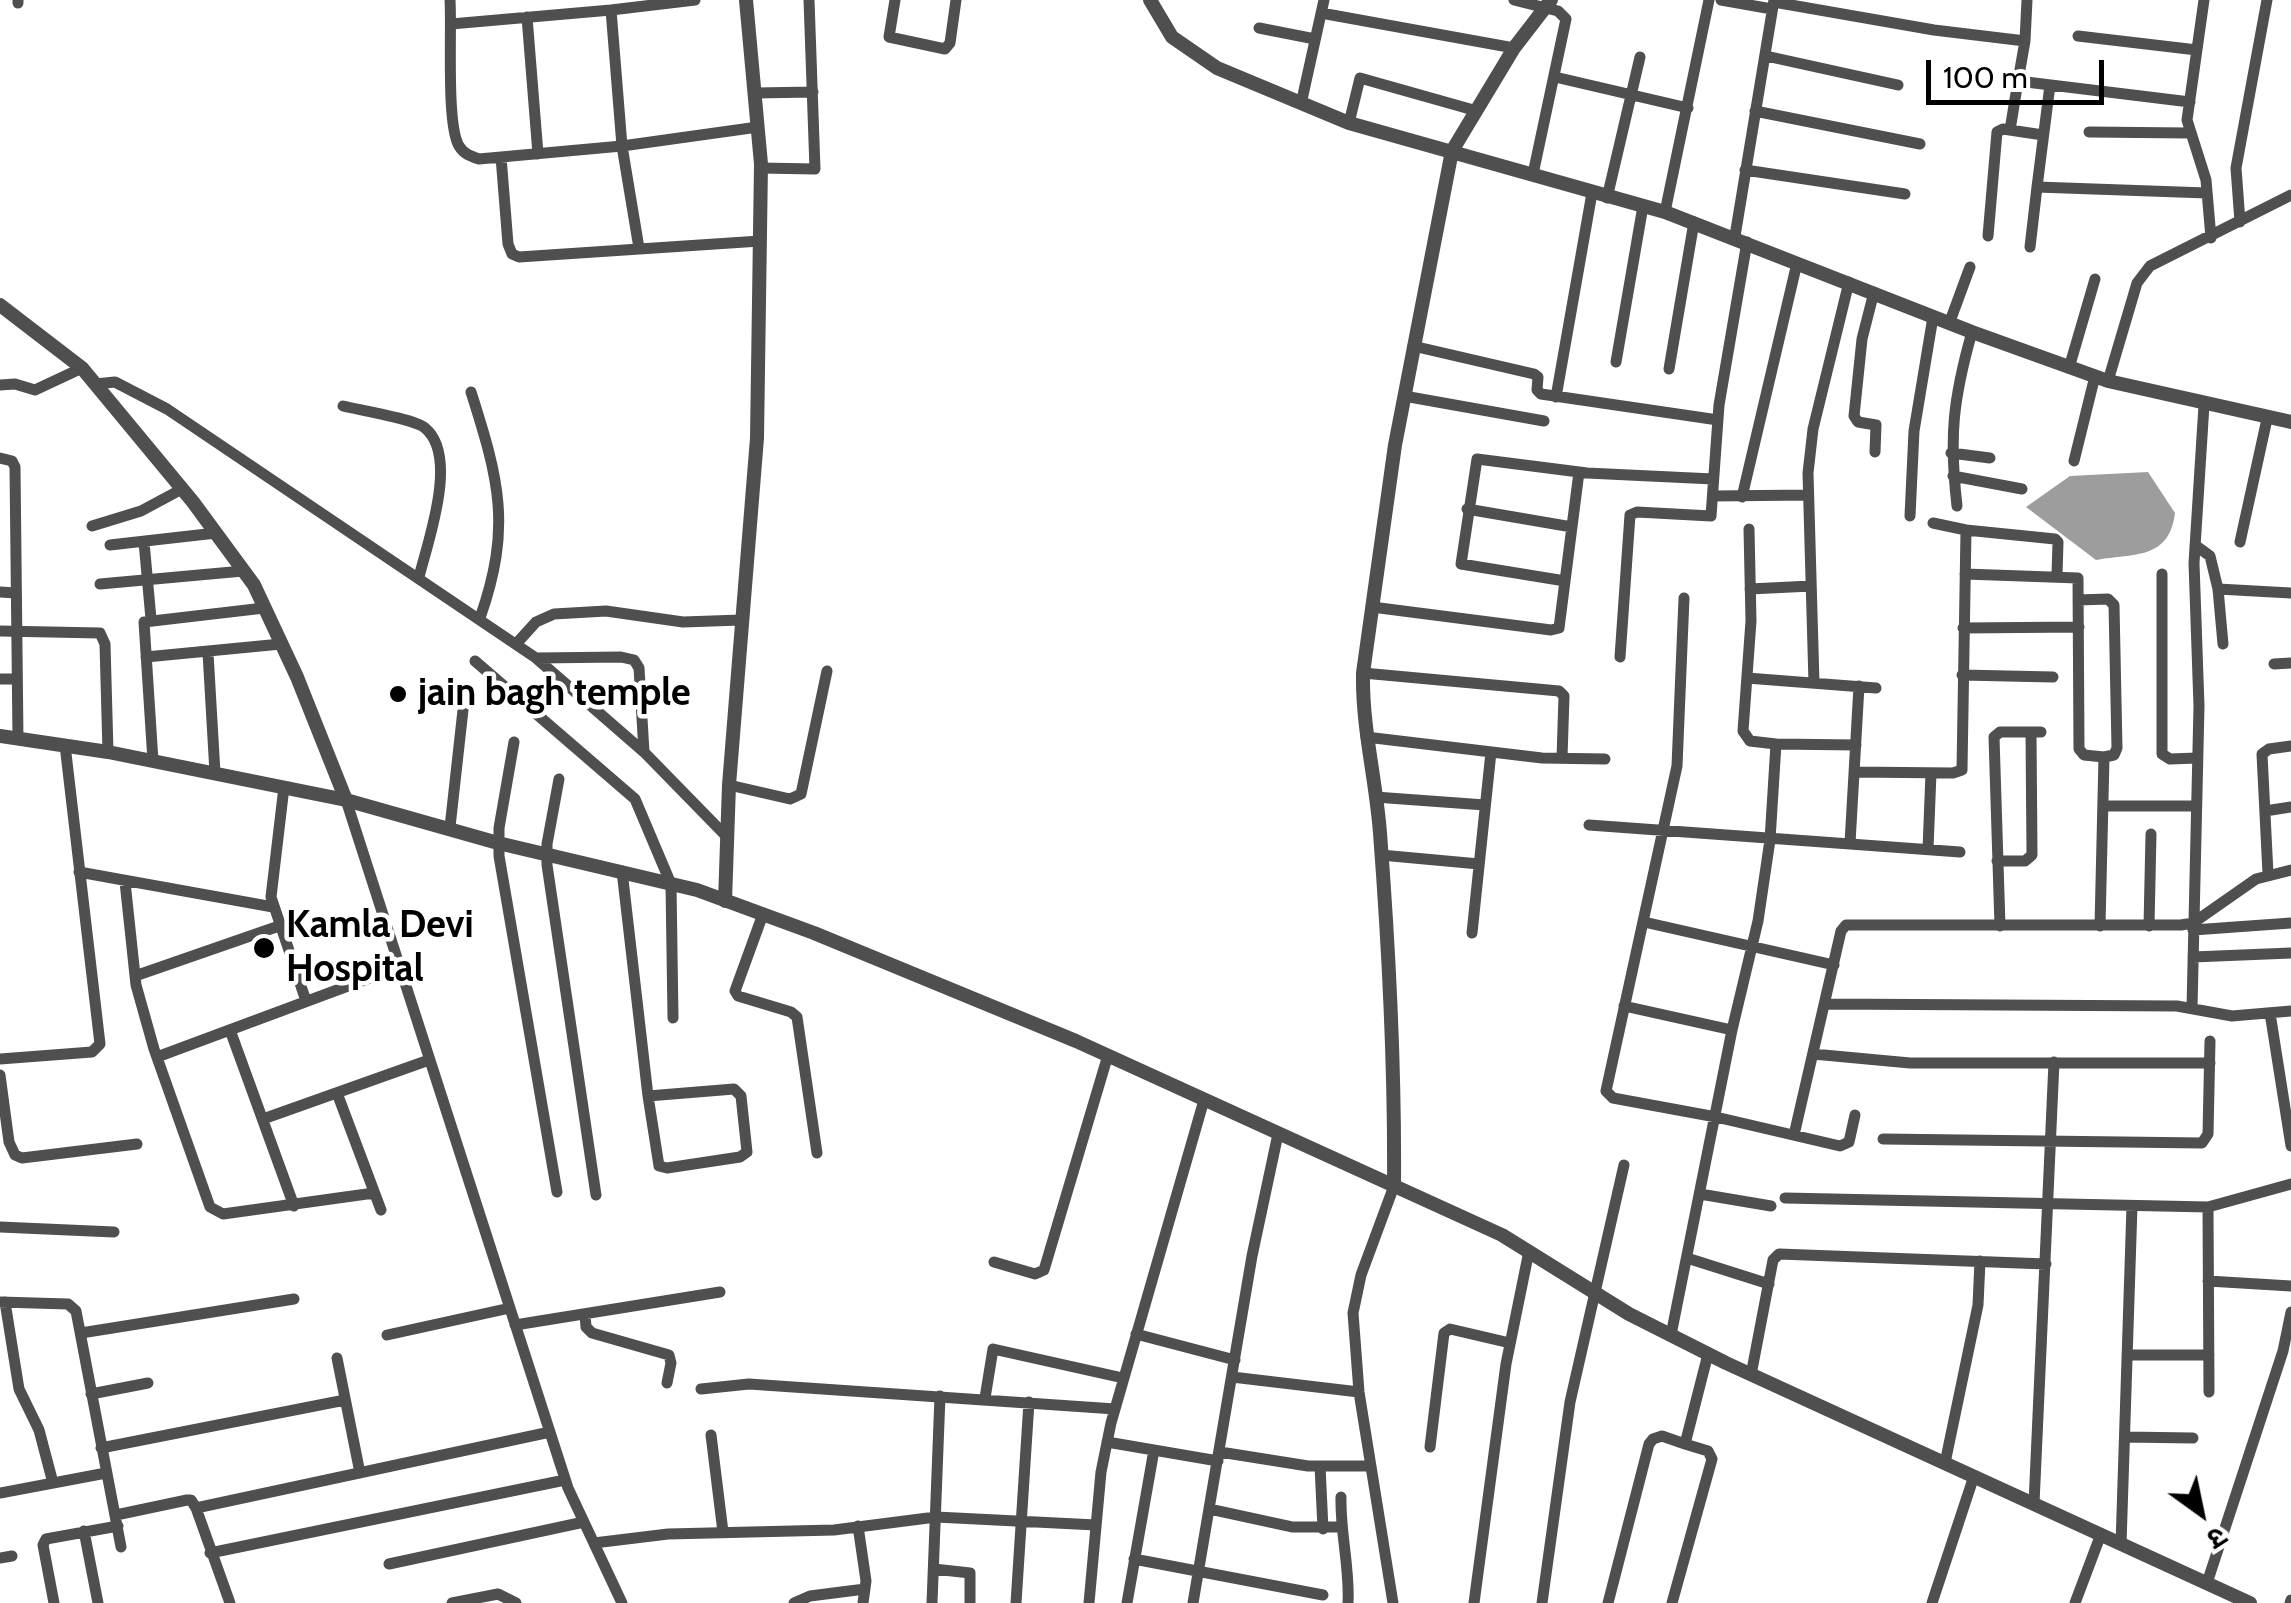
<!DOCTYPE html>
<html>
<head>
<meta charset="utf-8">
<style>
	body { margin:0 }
	#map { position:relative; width:2291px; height:1603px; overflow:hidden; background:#fff; font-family:Cabin,"Noto Sans Devanagari",sans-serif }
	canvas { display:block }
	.north { position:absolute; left:2151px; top:1463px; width:100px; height:100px; -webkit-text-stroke:8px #fff; paint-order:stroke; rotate:147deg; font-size:28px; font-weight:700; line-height:40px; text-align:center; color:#000 }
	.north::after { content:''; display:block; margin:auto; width:35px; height:45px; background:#000; clip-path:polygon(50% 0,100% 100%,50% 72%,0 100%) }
	.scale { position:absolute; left:1926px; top:60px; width:178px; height:45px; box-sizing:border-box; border:5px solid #000; border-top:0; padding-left:12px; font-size:30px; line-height:35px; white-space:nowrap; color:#000; -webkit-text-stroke:8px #fff; paint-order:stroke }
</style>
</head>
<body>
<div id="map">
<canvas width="2291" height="1603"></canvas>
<div class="north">उ</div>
<div class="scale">100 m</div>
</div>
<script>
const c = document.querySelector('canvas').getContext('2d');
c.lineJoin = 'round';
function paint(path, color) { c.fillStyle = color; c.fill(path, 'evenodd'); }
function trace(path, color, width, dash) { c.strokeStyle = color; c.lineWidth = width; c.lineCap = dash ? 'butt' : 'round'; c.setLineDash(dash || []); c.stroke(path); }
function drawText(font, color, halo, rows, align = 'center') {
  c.font = font + ' Cabin,sans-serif'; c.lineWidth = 9; c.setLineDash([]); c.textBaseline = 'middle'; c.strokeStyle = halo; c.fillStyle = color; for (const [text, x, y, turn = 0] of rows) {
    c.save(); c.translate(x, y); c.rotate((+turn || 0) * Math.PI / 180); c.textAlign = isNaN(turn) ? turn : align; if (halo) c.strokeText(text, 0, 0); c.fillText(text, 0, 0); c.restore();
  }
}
paint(new Path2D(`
	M2148 472 2175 513C2169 560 2135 553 2096 560L2026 507 2070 476Z`), '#9d9d9d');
trace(new Path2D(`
	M18 0V3
	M450 0C452 30 446 124 459 146 464 154 470 156 479 159L622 146 758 127
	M895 0 889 37 945 49 950 43 956 0
	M1514 0 1558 11 1566 19 1533 174
	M1721 0 1772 9
	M2027 0 2025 41 2018 81 2190 102
	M2204 0 2187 120 2206 180 2211 238
	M1774 2 1934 30 2025 41
	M611 10 695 0
	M1321 13 1514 48
	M527 17 538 154
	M451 24 611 10 622 146 639 248
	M1259 28 1315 39
	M2078 36 2197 50
	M1766 56 1898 85
	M1555 77 1688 108
	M2050 85 2037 187 2207 193
	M755 93 813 92
	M1301 104 1324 0
	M1755 111 1920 144
	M1349 123 1360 78 1477 111
	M2010 130 2018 81
	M2089 132 2189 133
	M501 157 508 244 512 254 519 257 760 241
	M760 168 815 169 809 0
	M1745 170 1905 194
	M1607 198 1640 57
	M1665 212 1709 0
	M2240 222 2236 168 2267 0
	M1735 236 1774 0
	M1988 236 1997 132 2003 129 2043 135
	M2030 247 2037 187
	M1874 292 1862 339 1854 416 1858 422 1876 425 1875 452
	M1949 324 1970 267
	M1413 346 1534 374 1538 377 1537 390 1541 394 1718 420
	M1616 362 1643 206
	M2069 368 2095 279
	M1669 369 1694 222
	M2108 381 2137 283 2150 266 2291 195
	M95 384 115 382 167 409 536 658 644 752 727 837
	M0 385 15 384 35 390 82 368
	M471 392C499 480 512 527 480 618
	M1404 396 1544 421
	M1556 397 1592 193
	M343 406C359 410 415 419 425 428 459 456 428 541 419 577
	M1951 453 1990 458
	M0 458 12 461 15 467 18 739
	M2074 461 2095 376
	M1953 476 2022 489
	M1713 496 1808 495
	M1742 497 1797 263
	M1957 506C1949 437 1953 399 1972 332
	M1467 509 1572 527
	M1910 516 1914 431 1933 317
	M1933 523 1966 530 2055 539 2058 542 2057 575
	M92 526 141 511 182 489
	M144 542 151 619
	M2240 542 2267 419
	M110 545 216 533
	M2195 545 2210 556 2218 589 2291 593
	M1965 574 2078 578 2079 749 2084 755 2104 757 2100 926
	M2162 574V754L2170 759 2197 758
	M1565 581 1461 564 1477 459 1587 473 1713 479
	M100 584 243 571
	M1750 589 1811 586
	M2218 589 2223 644
	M0 592 16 593
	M1684 598 1677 766 1606 1091 1613 1098 1716 1117 1840 1146 1849 1142 1855 1115
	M2078 600 2108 599 2114 605 2117 748 2114 755 2104 757
	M1372 607 1551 630 1559 628 1579 472
	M1963 628 2079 627
	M0 631 100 633 105 644 108 752
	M516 644 536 622 554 614 606 611 683 622 741 620
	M208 653 215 773
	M146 657 281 644
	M1620 657 1630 515 1637 512 1711 516 1719 405 1747 242
	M537 658 621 657 634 660 639 668 644 752
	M475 661 635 799 671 884 673 1018
	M2274 664 2291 663
	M1363 673 1559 691 1564 696 1562 758
	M1962 675 2053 677
	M1747 678 1876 688
	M0 679H17
	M1814 683 1808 473 1813 429 1849 282
	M1366 737 1542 758 1605 759
	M514 742 499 828V856L557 1192
	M1776 744 1856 745
	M153 761 144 622 264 608
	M1854 772 1953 773 1962 770 1966 530
	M559 779 547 844V865L596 1195
	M729 785 790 799 801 794 827 671
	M284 787 271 897 306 1001
	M1375 797 1485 805
	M346 800 568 1488 622 1603
	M2103 806H2195
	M2265 811 2291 807
	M1589 825 1960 852
	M450 827 464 701
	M1850 843 1859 686
	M1928 849 1931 773
	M1381 855 1479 864
	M1997 861H2025L2032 855 2031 732
	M622 871 648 1096 659 1166 667 1168 740 1157 747 1152 741 1096 734 1089 648 1096
	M79 872 273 907
	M2268 874 2262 754 2269 749 2291 746
	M125 882 136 985 154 1049 210 1207 223 1214 374 1193
	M763 914 735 991 738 996 791 1012 797 1017 817 1153
	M1644 922 1834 965
	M2000 926 1994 737 2000 732H2041
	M2149 926 2151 834
	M2193 930 2291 923
	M1472 933 1491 752
	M2193 957 2291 953
	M135 976 279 926
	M1825 1004 2177 1006 2232 1016 2291 1011
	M1624 1006 1732 1030
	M2192 1008 2199 706 2194 563 2204 405
	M2270 1013 2291 1146
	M230 1030 294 1206
	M1813 1054 1910 1063H2210
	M157 1057 399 967
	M0 1059 92 1052 100 1044 65 745
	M0 1075 9 1142 15 1155 22 1158 137 1144
	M337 1093 381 1210
	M263 1119 429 1060
	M1794 1135 1841 931 1846 925H2181L2193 923 2256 879 2291 870
	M1883 1139 2202 1143 2208 1134 2210 1041
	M1700 1194 1771 1206
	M1785 1198 2208 1207 2291 1184
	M2208 1207 2209 1392
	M0 1227 114 1232
	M1687 1258 1769 1284
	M994 1262 1035 1274 1044 1270 1108 1055
	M2208 1281 2291 1286
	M0 1302 68 1304 76 1311 121 1547
	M5 1302 19 1389 39 1430 53 1483
	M585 1314 586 1327 592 1333 669 1355 671 1363 667 1383
	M515 1325 720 1292
	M81 1333 294 1299
	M1136 1334 1235 1360
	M387 1335 510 1308
	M1671 1335 1732 1030 1758 921 1770 840 1776 744 1750 741 1743 731 1751 621 1749 529
	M2128 1355H2209
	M337 1358 360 1473
	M1751 1375 1773 1260 1779 1254 2046 1264
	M1232 1377 1359 1392
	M701 1389 749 1384 1115 1409
	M91 1394 148 1383
	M985 1398 993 1349 1123 1378
	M711 1435 723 1532
	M2125 1437 2193 1438
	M1107 1442 1218 1461
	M1430 1447 1444 1333 1450 1329 1510 1343
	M101 1448 345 1400
	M1220 1452 1308 1466H1371
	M1945 1463 1978 1305 1980 1261
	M1320 1466 1323 1529
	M0 1493 106 1473
	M1341 1497C1340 1533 1350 1568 1348 1603
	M2034 1504 2054 1062
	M1210 1509 1293 1527H1341
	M116 1515 187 1500H191L196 1508
	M858 1526 866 1581 863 1603
	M84 1531 98 1603
	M594 1543 668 1534 834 1530 936 1517 1096 1525
	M2121 1544 2132 1206
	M210 1553 565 1480
	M0 1558 12 1556
	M1134 1559 1323 1595
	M389 1564 584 1522
	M934 1569 970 1573V1603
	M2207 1583 2283 1351 2291 1312
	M54 1603 43 1545 46 1539 118 1526
	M230 1603 196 1508 550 1432
	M452 1603 498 1594 516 1603
	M794 1603 810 1596 865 1589
	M932 1603 940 1396
	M1016 1603 1029 1402
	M1089 1603 1101 1472 1111 1423 1204 1100
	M1127 1603 1154 1450
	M1193 1603 1252 1256 1278 1134
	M1393 1603 1359 1392 1353 1313 1361 1275 1394 1186
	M1474 1603 1506 1364 1529 1251
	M1542 1603 1570 1402 1624 1165
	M1608 1603 1649 1444 1653 1439 1662 1436 1685 1444 1708 1354
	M1672 1603 1712 1459 1708 1451 1685 1444
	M1932 1603 1974 1476
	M2075 1603 2101 1534
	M2290 1603 2291 1600`), '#4f4f4f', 11);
trace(new Path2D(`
	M1150 0 1172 37 1217 68 1349 123 1665 212 1972 332 2108 381 2291 422
	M0 305 82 368 193 502 254 585 297 677 346 800
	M0 736 108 752 346 800 498 843 697 890 814 933 1076 1041 1502 1235 1629 1314 1726 1363 2250 1603
	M725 901 729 785 757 438 761 164 746 0
	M1394 1186C1395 1069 1389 951 1380 833 1376 779 1362 728 1363 673L1395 445 1452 151 1514 48 1551 0`), '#4f4f4f', 14);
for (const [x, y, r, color] of [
	[398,694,10,"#000"],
	[264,948,12,"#000"]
]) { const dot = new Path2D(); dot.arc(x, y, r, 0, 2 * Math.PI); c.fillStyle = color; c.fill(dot); trace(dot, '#fff', 4); }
drawText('bold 38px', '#000', '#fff', [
	["jain bagh temple",418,694],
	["Kamla Devi",286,926],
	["Hospital",286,970]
], 'left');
</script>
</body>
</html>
